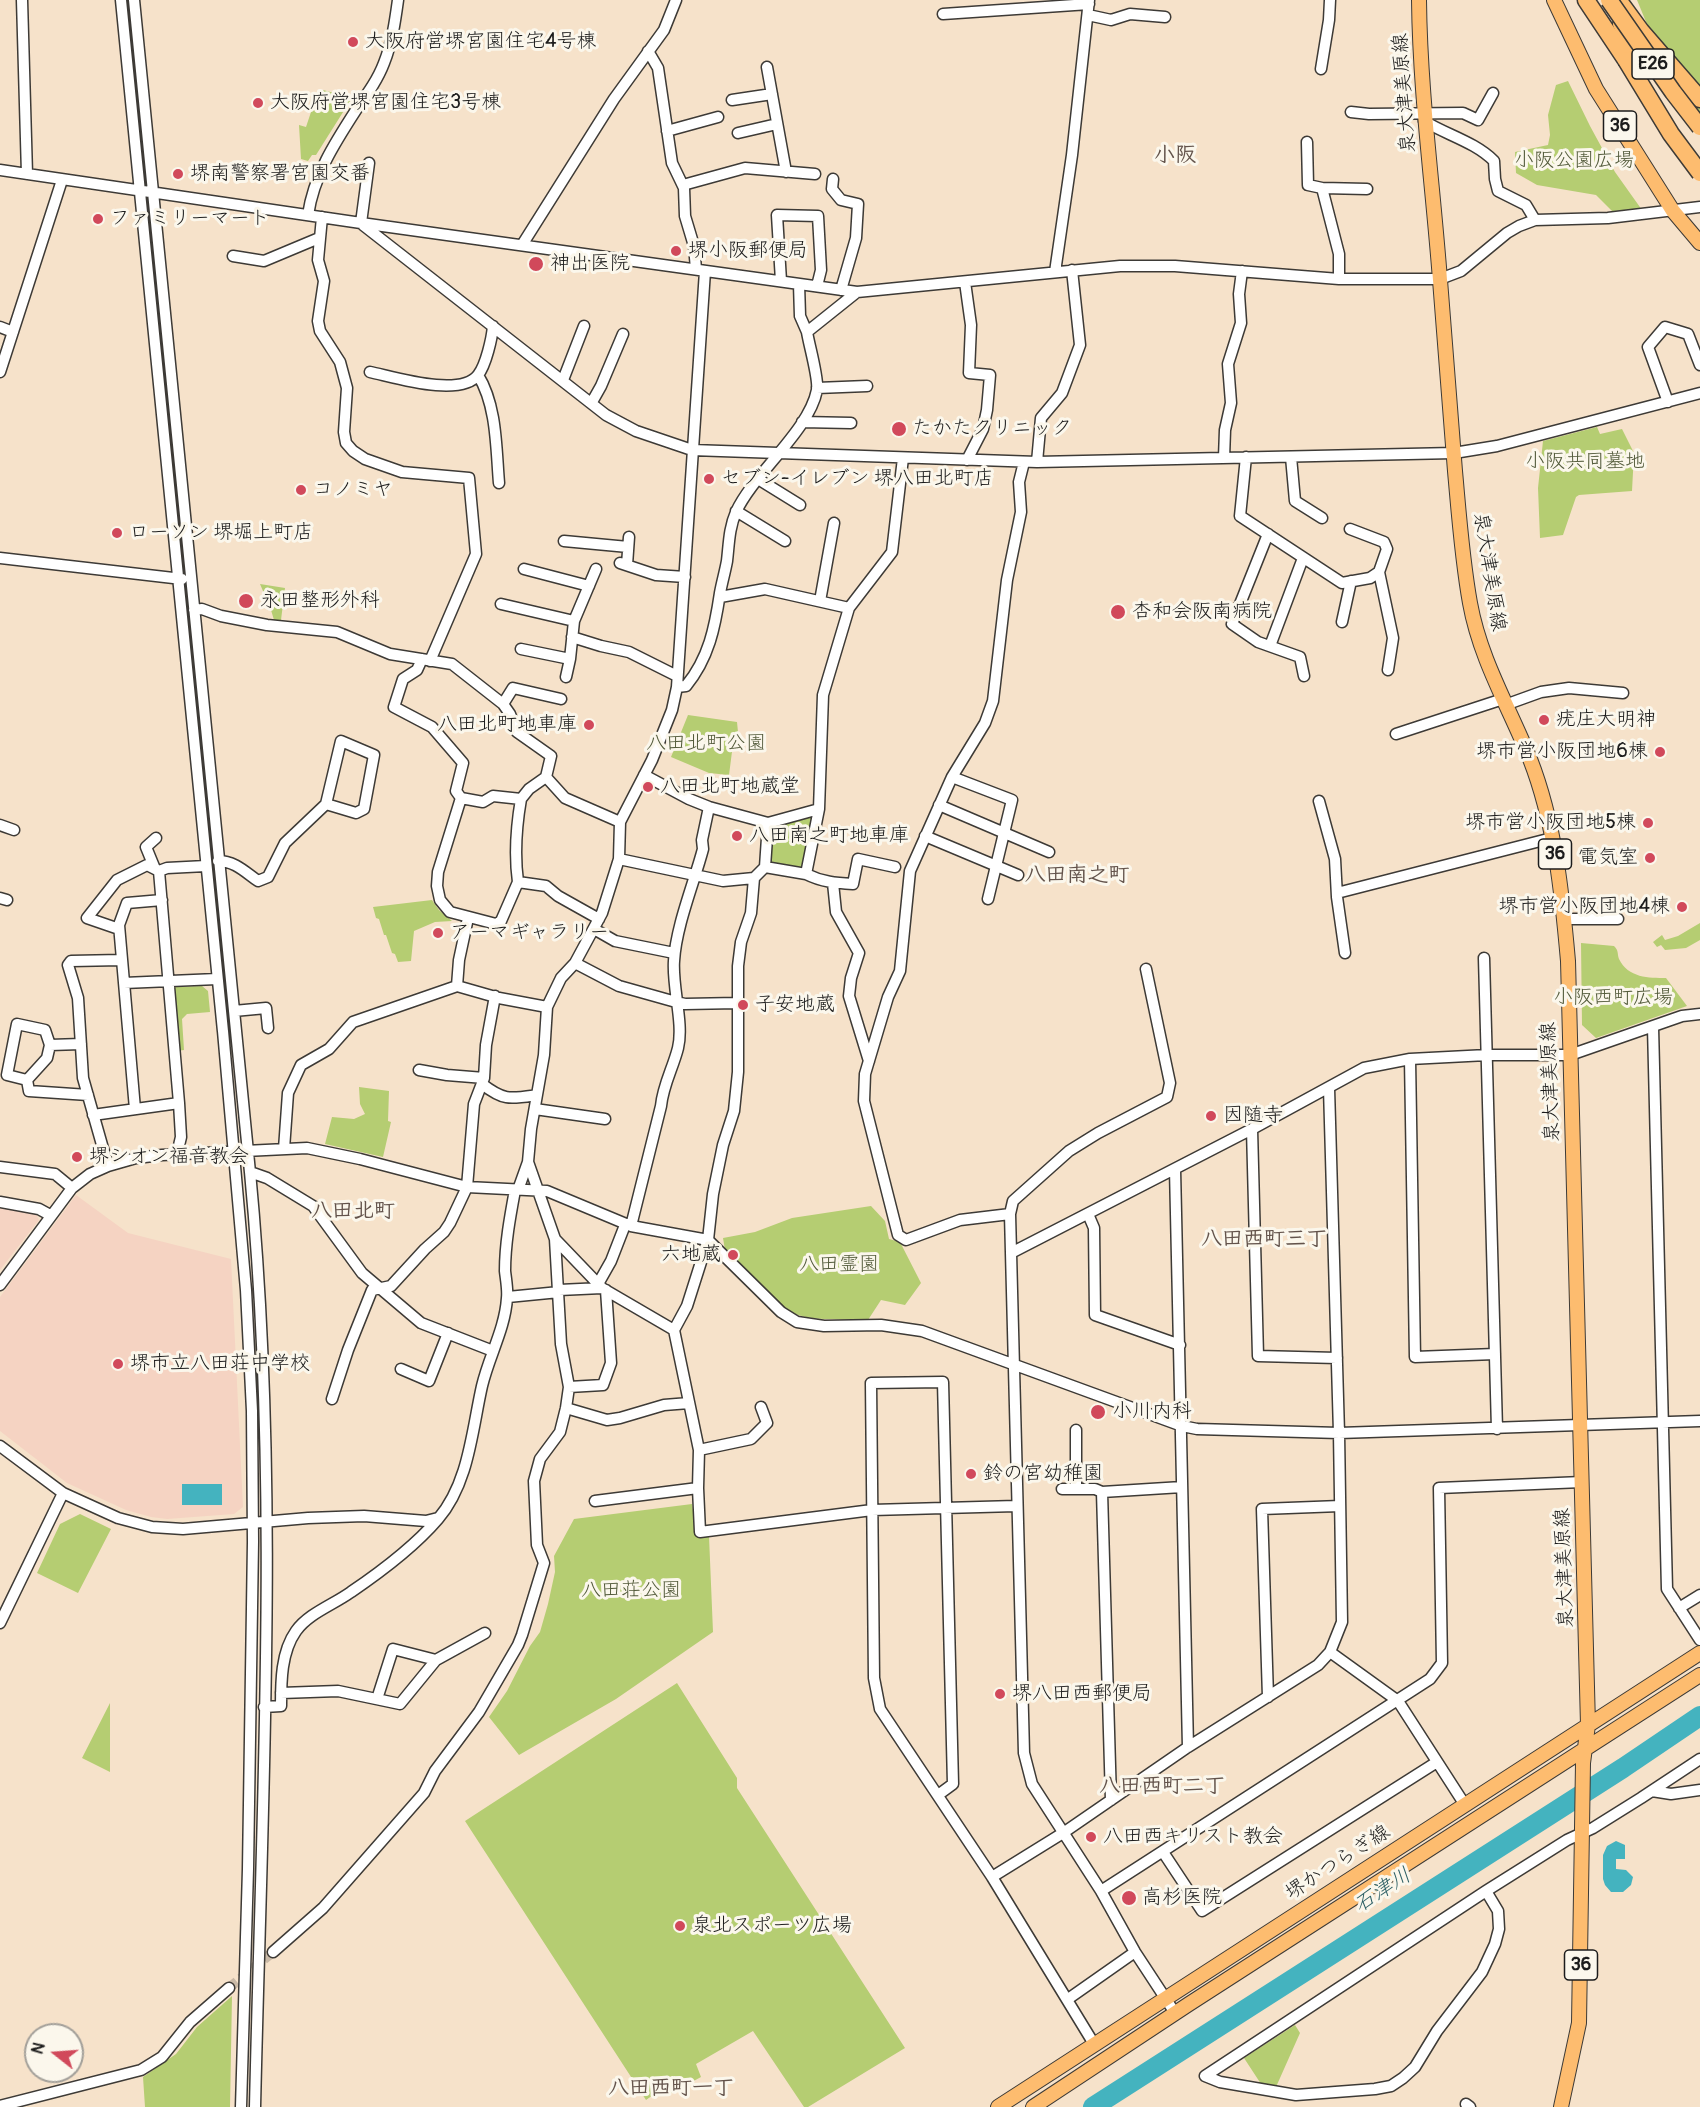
<!DOCTYPE html>
<html>
<head>
<meta charset="utf-8">
<style>
	body { margin:0 }
	#map { position:relative; width:1700px; height:2107px; overflow:hidden; background:#f6e2ca; font-family:Pangolin,sans-serif }
	canvas { display:block }
	.north { position:absolute; left:24px; top:2023px; width:60px; height:60px; box-sizing:border-box; background:#fbf7ec; border:2px solid #a29f99; border-radius:50%; rotate:287deg; font-size:16px; font-weight:700; line-height:24px; text-align:center; color:#1c1c1c }
	.north::after { content:''; display:block; margin:auto; width:21px; height:27px; background:#d1495b; clip-path:polygon(50% 0,100% 100%,50% 72%,0 100%) }
</style>
</head>
<body>
<div id="map">
<canvas width="1700" height="2107"></canvas>
<div class="north">N</div>
</div>
<script>
const c = document.querySelector('canvas').getContext('2d');
c.lineJoin = 'round';
function paint(path, color) { c.fillStyle = color; c.fill(path, 'evenodd'); }
function trace(path, color, width, dash) { c.strokeStyle = color; c.lineWidth = width; c.lineCap = dash ? 'butt' : 'round'; c.setLineDash(dash || []); c.stroke(path); }
function drawText(font, color, halo, rows, align = 'center') {
  c.font = font + ' Pangolin,"Klee One",sans-serif'; c.lineWidth = 6; c.setLineDash([]); c.textBaseline = 'middle'; c.strokeStyle = halo; c.fillStyle = color; for (const [text, x, y, turn = 0] of rows) {
    c.save(); c.translate(x, y); c.rotate((+turn || 0) * Math.PI / 180); c.textAlign = isNaN(turn) ? turn : align; if (halo) c.strokeText(text, 0, 0); c.fillText(text, 0, 0); c.restore();
  }
}
paint(new Path2D(`
	M76 1195 128 1233 231 1259 243 1507 234 1514 167 1519 151 1517 126 1510 67 1483 0 1431V1297Z
	M0 1207 36 1214 39 1220 0 1270Z`), '#f5d3c2');
paint(new Path2D(`
	M1637 0H1700V128L1665 68Z
	M1568 81 1590 126 1615 172 1642 210 1612 211 1596 195 1537 185 1516 173 1515 152 1548 145 1550 135 1548 115 1556 85Z
	M323 90 345 96 350 101 316 155H312L308 161 301 159 299 125 306 127 314 103 319 104Z
	M1597 427 1600 434 1622 429 1634 453 1632 491 1579 495 1576 497 1563 535 1540 538 1538 488 1543 441Z
	M260 584 285 588 281 620H274L271 610Z
	M688 715 737 722 738 732 734 736 729 775 709 773 671 757Z
	M809 815 814 820 803 866 799 869 771 865 768 861 771 828 775 825Z
	M432 900 439 910 452 921 435 922 414 931 411 961 398 962 395 954 392 953 386 935H384L379 919 376 918 373 907Z
	M1700 923V940L1686 948 1665 950 1661 945 1657 947 1653 942 1662 935 1665 940 1678 936Z
	M1581 943 1614 946C1619 951 1617 953 1619 959 1628 978 1649 978 1666 978L1687 1006 1596 1038 1582 1025Z
	M202 986 208 991 210 1012 187 1014 182 1019 184 1050 177 1051 172 990 175 987Z
	M359 1087 389 1091 388 1121 391 1122 383 1157 325 1144 332 1117 354 1119 365 1114 360 1104Z
	M871 1206 885 1221 889 1239 900 1242 921 1283 905 1305 881 1300 868 1320C845 1319 819 1321 798 1315 777 1308 742 1267 725 1250L723 1238 755 1232 792 1218Z
	M692 1504 697 1536H709L713 1632 616 1699 519 1755 489 1717 507 1691 530 1646 540 1632 548 1604 555 1572 554 1556 574 1519Z
	M80 1514 111 1529 78 1593 37 1573 60 1524Z
	M677 1683 737 1778V1788L905 2048 808 2107H804L753 2031 696 2064 701 2077 668 2095 663 2088 646 2100 465 1821Z
	M110 1703V1772L82 1758Z
	M232 1996 230 2107H145L143 2077 176 2054 197 2027Z
	M1295 2025 1300 2033 1276 2087 1261 2084 1244 2058Z`), '#b5cd72');
paint(new Path2D(`
	M182 1484H222V1505H182Z
	M1616 1841 1625 1845V1859H1616V1869L1626 1870 1633 1877 1631 1885 1623 1892H1611L1605 1885 1603 1879V1855L1607 1846Z`), '#44b3bf');
trace(new Path2D(`
	M1093 2107 1623 1768 1700 1716`), '#44b3bf', 20);
trace(new Path2D(`
	M229 1988 273 1952`), '#cabaa7', 10, [10, 5]);
const minor = new Path2D(`
	M22 0 27 174
	M121 0 223 1031 246 1290 252 1411 253 1542 248 1869 241 2107
	M134 0 250 1172C280 1483 262 1796 255 2107
	M943 14 1089 4
	M1088 15 1111 20 1130 14 1165 17
	M648 51 658 68 672 163 684 188 685 216 694 246 696 269
	M767 67 786 172
	M1321 69 1329 20 1330 0
	M732 100 772 94
	M1351 112 1369 114 1463 113 1478 120 1493 93
	M1424 121C1447 135 1475 142 1494 161L1495 179 1498 191 1526 205 1535 220
	M667 131 718 117
	M738 133 777 124
	M1307 142 1308 185 1322 188 1339 254V279
	M0 170 361 223 857 292 1120 266H1175L1339 279H1440L1461 271 1507 233 1519 226 1535 220 1608 218 1700 207
	M833 179 832 189 841 200 858 204 856 238 841 290
	M683 185 745 168 815 174
	M1322 188 1367 189
	M308 215C314 174 336 141 358 107 368 93 378 79 384 63 392 43 395 22 398 0
	M322 217 318 260 324 281 318 321 320 331 340 362 347 388 344 432 346 443 353 451 365 459 402 472 469 478 476 554 430 661
	M361 223 369 163
	M363 225 606 415 636 431 692 450 1037 462 1454 453 1497 446 1700 393
	M522 245 614 99 664 30 676 0
	M233 256 264 261 319 238
	M1055 272 1072 155 1089 0
	M781 281 777 215 818 216 821 270 817 286
	M965 282 971 325 969 373 990 375 987 410 983 429 967 460
	M799 284 800 316 807 332
	M0 327 13 332
	M0 372 62 180
	M370 372C394 377 460 398 478 375 486 365 492 338 493 326
	M478 375C497 406 496 448 499 483
	M563 380 584 326
	M817 388 867 386
	M592 402 601 386 623 334
	M1668 402 1648 347 1665 327 1688 334 1700 365
	M802 422 851 423
	M1246 457 1240 516 1342 583 1370 578 1379 572 1387 549 1384 542 1350 529
	M1291 457 1295 501 1322 518
	M1224 458 1225 430 1231 403 1228 364 1241 323 1239 294 1242 271
	M1037 462 1041 418 1062 393 1080 345 1072 270
	M758 479 800 505
	M736 511 785 541
	M1268 534 1232 624 1258 642 1300 657 1304 676
	M564 541 628 547
	M0 558 182 579
	M620 563 656 575 685 577
	M627 565 629 537
	M524 569 589 586
	M1379 572 1393 638 1388 670
	M720 597 765 589 849 608
	M820 601 834 523
	M501 604 574 621
	M194 610 202 609 221 616 267 625 337 632 390 654 452 664 503 704 510 714 517 732 551 756 546 777 529 789 521 799 493 796 483 802 461 798 456 791 463 763 432 727 394 707 403 679 417 670 422 659
	M1342 622 1351 581
	M572 637 601 646 629 652 677 676
	M1270 646 1303 558
	M521 649 570 659
	M566 677 570 659 574 621 596 569
	M677 687 686 686C709 658 715 627 720 593 722 582 725 572 727 561 729 544 729 528 736 512 754 473 809 431 817 390 819 379 809 345 807 332L857 292
	M503 704 513 688 561 699
	M1505 705 1541 692 1569 688 1623 693
	M1396 734 1503 699
	M644 775 689 799 709 807 768 823
	M546 777 565 798 620 822
	M952 777 1012 800 988 899
	M461 798 438 872 437 886 440 900 450 912 496 924 501 921 518 882
	M521 799C516 828 514 853 518 882L546 886 558 896 599 919
	M1319 801 1335 859 1337 897 1345 953
	M939 805 1049 852
	M0 825 14 830
	M925 836 1018 875
	M619 859 723 881 754 878 765 867 768 823 819 809 823 695 849 608 892 552 903 458
	M218 861C235 861 245 872 258 881L268 877 285 843 326 804 341 741 374 755 364 809 356 813 326 804
	M765 867 806 874 819 809
	M155 869 146 847 156 838
	M806 874C822 882 836 883 853 884L858 859 895 867
	M754 878 751 913 741 942 738 966V1072L734 1111 723 1145 713 1194 708 1240 687 1306 674 1330 699 1450 698 1488 700 1532 872 1510 1016 1506
	M833 883 836 912 859 953 851 978 849 996 869 1061
	M1337 893 1552 838
	M0 898 7 900
	M1565 919H1618
	M119 929 87 918 117 880 147 865 159 871
	M594 929 615 941 674 953
	M1484 958 1497 1429
	M575 963 619 986 676 1002 685 1004 737 1003
	M1146 969 1170 1083 1167 1097 1098 1133 1069 1151 1013 1201 1010 1214 1024 1753 1032 1784 1101 1891 1135 1952 1175 2013
	M124 983 217 979
	M457 986 499 998 547 1007
	M234 1011 266 1008 268 1028
	M1653 1027 1667 1589 1700 1640
	M50 1045 45 1030 17 1024 7 1075 27 1080 47 1058 50 1045 81 1044
	M1410 1059 1415 1357 1495 1354
	M419 1070 447 1075 484 1078
	M27 1080 29 1091 88 1095
	M482 1084C504 1101 510 1099 537 1095
	M135 1109 119 925 127 903 162 900
	M535 1109 605 1119
	M93 1115 179 1103
	M1252 1129 1258 1356 1337 1358
	M284 1149 288 1093 301 1065 329 1049 353 1022 457 986 459 960 468 918
	M177 1154 181 1137 179 1103 159 871 167 868 206 866
	M108 1166 83 1078 78 998 68 965 71 961 121 960
	M0 1167 55 1174 72 1188
	M1175 1169 1188 1747
	M250 1172 267 1178 313 1206 362 1273 421 1323 493 1351
	M518 1190 528 1162 531 1129 544 1055 547 1007 561 978 575 963 602 913 619 859 620 822 652 760 672 710 677 687 705 271
	M0 1202 39 1209 50 1215
	M1010 1214 960 1220 906 1240 898 1235 864 1101 865 1074 888 997 900 971 910 871 952 777 985 723 993 701 1007 580 1021 512 1019 482 1024 462
	M1088 1214 1094 1228 1095 1315 1180 1345
	M631 1226 661 1106C663 1085 673 1068 678 1048 684 1024 672 987 674 961 676 926 694 883 703 849L702 840 709 807
	M555 1239 602 1288
	M1011 1253 1252 1129 1364 1068 1410 1059 1487 1055H1570L1682 1016 1700 1014
	M598 1284 611 1261 625 1225
	M0 1285 72 1188 90 1174 108 1166 136 1158 162 1155 307 1148 360 1159 467 1187 547 1191 631 1226 708 1240 781 1312 797 1322 824 1326 881 1325 922 1331 1182 1426 1197 1429 1339 1433 1700 1421
	M559 1290 602 1288 674 1330
	M508 1297 559 1292
	M401 1369 429 1381 448 1333
	M569 1387 603 1385 611 1363 606 1290
	M332 1399 348 1350 372 1290 391 1286 425 1249 444 1232 450 1223 467 1187 474 1104 484 1078 486 1045 495 996
	M566 1408 607 1420 620 1418 664 1405 689 1403
	M1076 1430V1489
	M0 1446 63 1493 118 1518 152 1527 183 1529 308 1518 364 1516 426 1521 438 1518
	M699 1450 751 1439 767 1423 761 1407
	M1062 1489H1095L1102 1492
	M595 1501 698 1488
	M1679 1608 1700 1595
	M0 1623 63 1493
	M1330 1652 1398 1701 1465 1805
	M281 1693 338 1691 400 1704 436 1660 485 1633
	M1268 1697 1262 1509 1340 1506
	M377 1699 393 1649 436 1660
	M264 1707 281 1706C281 1682 281 1652 296 1631 309 1613 333 1605 351 1592 382 1571 414 1547 438 1519 469 1483 472 1430 482 1386 489 1356 505 1329 507 1298 508 1290 506 1280 505 1271 505 1244 510 1217 515 1190
	M1652 1791 1671 1794 1700 1790
	M938 1795 953 1784 943 1382 871 1383 874 1678 880 1709 992 1877 1094 2044
	M1111 1800 1102 1492 1182 1487
	M1163 1852 1202 1911 1437 1762
	M992 1877 1063 1833 1188 1747 1318 1665 1330 1652 1342 1622 1339 1433 1329 1088
	M1101 1891 1430 1679 1442 1663 1439 1488 1582 1482
	M273 1952 323 1908 424 1793 435 1771 479 1712 518 1645 522 1635 544 1563 537 1545 534 1481 540 1459 560 1432 566 1408 569 1387 561 1344 555 1239 528 1162
	M1068 1999 1135 1952
	M1205 2076 1486 1891 1567 1840 1593 1828 1641 1798 1700 1759
	M1205 2076 1220 2082 1296 2095 1375 2089 1391 2086 1403 2078 1415 2067 1437 2031 1482 1972 1495 1944 1499 1929 1498 1911 1486 1891
	M1466 2104 1470 2107
	M0 2106 141 2070 162 2057 190 2022 229 1988`);
const major = new Path2D(`
	M1419 0C1420 94 1433 186 1440 280 1445 343 1450 407 1455 471 1459 515 1462 559 1470 603 1480 659 1509 707 1530 759 1555 823 1562 893 1568 961L1588 1725 1583 1763 1579 2023 1561 2107
	M1554 0 1596 89 1673 211 1700 243
	M1620 24 1641 70
	M998 2107 1700 1653
	M1033 2107 1189 2004 1700 1675`);
const highway = new Path2D(`
	M1586 0 1626 60
	M1619 1 1641 31 1700 99`);
trace(minor, '#3d3a36', 13);
trace(major, '#3d3a36', 16);
trace(highway, '#3d3a36', 19);
trace(minor, '#fff', 10);
trace(major, '#fdbc6f', 14);
trace(highway, '#fdbc6f', 16);
const highwayBridge = new Path2D(`
	M1609 0 1673 92 1700 127
	M1626 60 1671 134 1700 173`);
trace(highwayBridge, '#3d3a36', 19, []);
trace(highwayBridge, '#fdbc6f', 16);
for (const [x, y, r, color] of [
	[353,42,6,"#d1495b"],
	[258,103,6,"#d1495b"],
	[178,174,6,"#d1495b"],
	[98,219,6,"#d1495b"],
	[676,251,6,"#d1495b"],
	[536,264,8,"#d1495b"],
	[899,429,8,"#d1495b"],
	[709,479,6,"#d1495b"],
	[301,490,6,"#d1495b"],
	[117,533,6,"#d1495b"],
	[246,601,8,"#d1495b"],
	[1118,612,8,"#d1495b"],
	[1544,720,6,"#d1495b"],
	[589,725,6,"#d1495b"],
	[1660,752,6,"#d1495b"],
	[648,787,6,"#d1495b"],
	[1648,823,6,"#d1495b"],
	[737,836,6,"#d1495b"],
	[1650,858,6,"#d1495b"],
	[1682,907,6,"#d1495b"],
	[438,933,6,"#d1495b"],
	[743,1005,6,"#d1495b"],
	[1211,1116,6,"#d1495b"],
	[77,1157,6,"#d1495b"],
	[733,1255,6,"#d1495b"],
	[118,1364,6,"#d1495b"],
	[1098,1412,8,"#d1495b"],
	[971,1474,6,"#d1495b"],
	[1000,1694,6,"#d1495b"],
	[1091,1837,6,"#d1495b"],
	[1129,1898,8,"#d1495b"],
	[680,1926,6,"#d1495b"]
]) { const dot = new Path2D(); dot.arc(x, y, r, 0, 2 * Math.PI); c.fillStyle = color; c.fill(dot); trace(dot, '#fbf7ec', 2); }
for (const [x, y, w] of [
	[1653,64,42],
	[1620,126,33],
	[1555,854,33],
	[1581,1965,33]
]) { const box = new Path2D(); box.roundRect(x - w / 2, y - 15, w, 30, 4.5); c.fillStyle = '#fbf7ec'; c.fill(box); trace(box, '#1c1c1c', 1.5); }
drawText('bold 18px', '#1c1c1c', null, [
	["E26",1653,64],
	["36",1620,126],
	["36",1555,854],
	["36",1581,1965]
]);
drawText('20px', '#1c1c1c', '#fbf7ec', [
	["大阪府営堺宮園住宅4号棟",365,42],
	["大阪府営堺宮園住宅3号棟",270,103],
	["堺南警察署宮園交番",190,174],
	["ファミリーマート",110,219],
	["堺小阪郵便局",688,251],
	["神出医院",550,264],
	["たかたクリニック",912,429],
	["セブン-イレブン 堺八田北町店",721,479],
	["コノミヤ",313,490],
	["ローソン 堺堀上町店",129,533],
	["永田整形外科",260,601],
	["杏和会阪南病院",1132,612],
	["疣庄大明神",1556,720],
	["八田北町地車庫",577,725,"right"],
	["堺市営小阪団地6棟",1648,752,"right"],
	["八田北町地蔵堂",660,787],
	["堺市営小阪団地5棟",1636,823,"right"],
	["八田南之町地車庫",749,836],
	["電気室",1638,858,"right"],
	["堺市営小阪団地4棟",1670,907,"right"],
	["アーマギャラリー",450,933],
	["子安地蔵",755,1005],
	["因随寺",1223,1116],
	["堺シオン福音教会",89,1157],
	["六地蔵",721,1255,"right"],
	["堺市立八田荘中学校",130,1364],
	["小川内科",1112,1412],
	["鈴の宮幼稚園",983,1474],
	["堺八田西郵便局",1012,1694],
	["八田西キリスト教会",1103,1837],
	["高杉医院",1142,1898],
	["泉北スポーツ広場",692,1926]
], 'left');
drawText('20px', '#1c1c1c', '#fbf7ec', [
	["泉大津美原線",1405,93,-94],
	["泉大津美原線",1489,572,81],
	["泉大津美原線",1551,1082,-92],
	["泉大津美原線",1565,1568,-92],
	["堺かつらぎ線",1338,1863,-33]
]);
drawText('20px', '#525a3a', '#fbf7ec', [
	["小阪公園広場",1574,161],
	["小阪共同墓地",1585,462],
	["八田北町公園",706,744],
	["小阪西町広場",1613,998],
	["八田霊園",839,1265],
	["八田荘公園",631,1591]
]);
drawText('bold 21px', '#63534b', '#fbf7ec', [
	["小阪",1175,156],
	["八田南之町",1077,876],
	["八田北町",353,1212],
	["八田西町三丁",1264,1240],
	["八田西町二丁",1162,1787],
	["八田西町一丁",671,2089]
]);
drawText('italic 21px', '#2e6065', '#fbf7ec', [
	["石津川",1383,1891,-33]
]);
</script>
</body>
</html>
